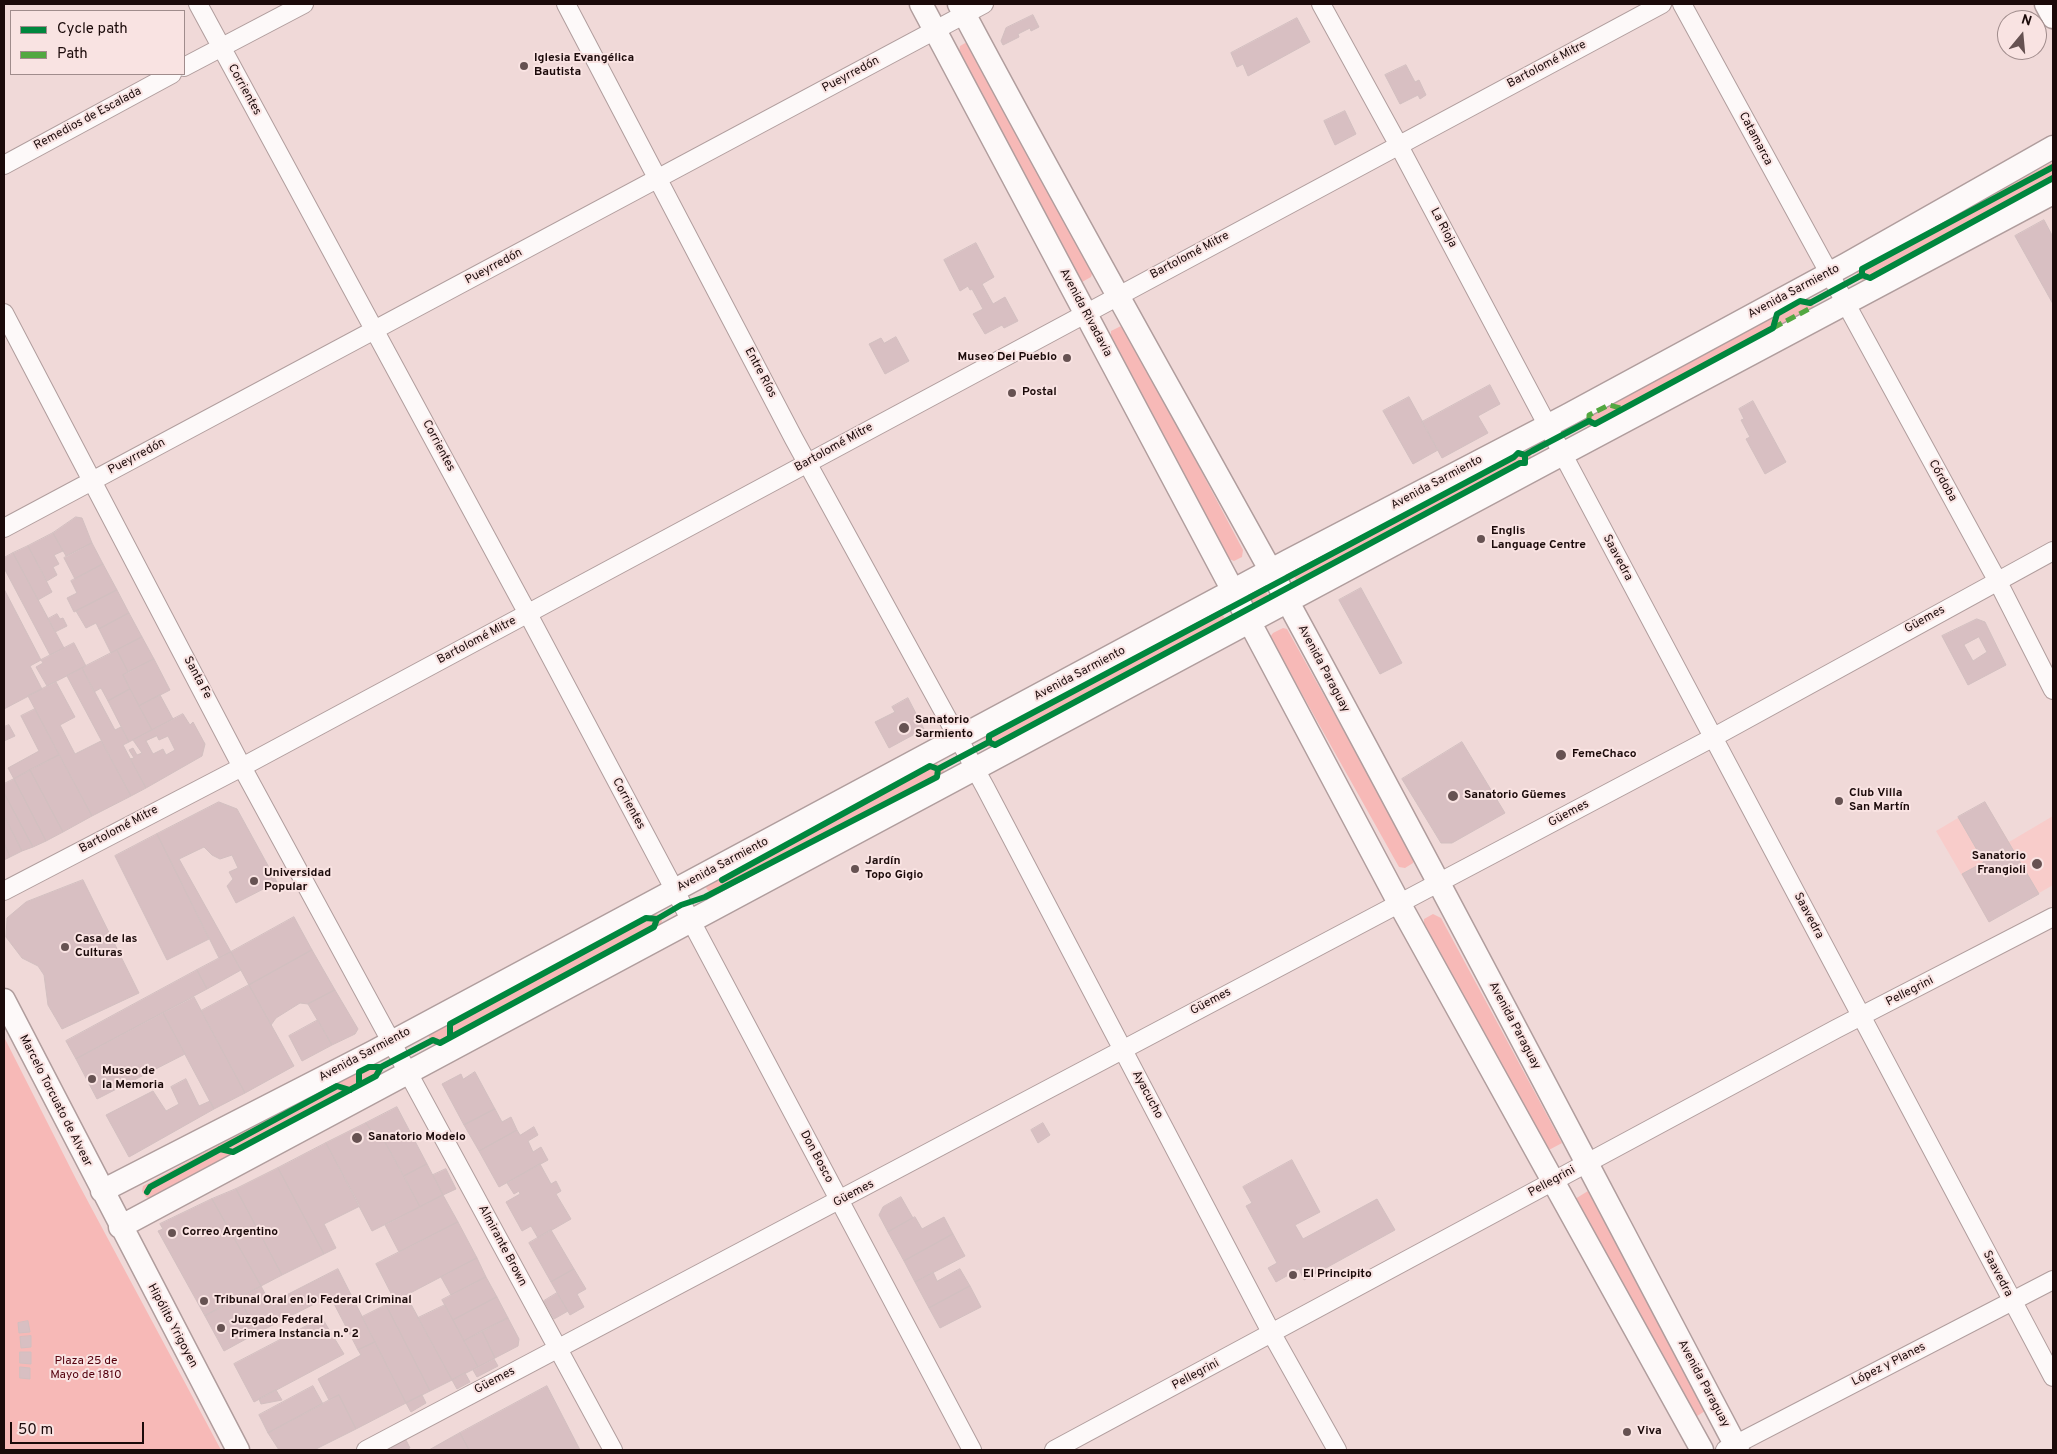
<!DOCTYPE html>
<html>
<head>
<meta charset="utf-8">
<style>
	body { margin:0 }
	#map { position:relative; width:2057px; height:1454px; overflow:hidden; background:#f0d9d8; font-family:Overpass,sans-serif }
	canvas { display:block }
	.frame { position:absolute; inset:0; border:5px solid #1b0a0a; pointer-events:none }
	.legend { position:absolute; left:10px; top:10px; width:175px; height:65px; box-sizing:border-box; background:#f9e3e2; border:1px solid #a08c8c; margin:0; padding:6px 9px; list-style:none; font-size:15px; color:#1b0a0a }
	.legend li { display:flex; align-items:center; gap:10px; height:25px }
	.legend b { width:25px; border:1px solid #a08c8c }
	.north { position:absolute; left:1997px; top:10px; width:50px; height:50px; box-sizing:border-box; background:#f9e3e2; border:1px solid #a08c8c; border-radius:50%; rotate:17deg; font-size:14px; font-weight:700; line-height:20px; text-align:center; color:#1b0a0a }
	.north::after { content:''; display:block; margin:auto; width:18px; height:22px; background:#665252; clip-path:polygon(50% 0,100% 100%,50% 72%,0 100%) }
	.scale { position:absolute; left:10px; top:1422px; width:134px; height:22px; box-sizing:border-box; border:2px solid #1b0a0a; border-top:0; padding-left:6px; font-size:15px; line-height:18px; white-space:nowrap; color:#1b0a0a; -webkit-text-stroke:4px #f9e3e2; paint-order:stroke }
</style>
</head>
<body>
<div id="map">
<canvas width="2057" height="1454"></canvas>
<div class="frame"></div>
<ul class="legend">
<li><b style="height:6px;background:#00873e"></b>Cycle path</li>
<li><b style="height:6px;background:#52a841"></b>Path</li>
</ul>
<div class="north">N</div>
<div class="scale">50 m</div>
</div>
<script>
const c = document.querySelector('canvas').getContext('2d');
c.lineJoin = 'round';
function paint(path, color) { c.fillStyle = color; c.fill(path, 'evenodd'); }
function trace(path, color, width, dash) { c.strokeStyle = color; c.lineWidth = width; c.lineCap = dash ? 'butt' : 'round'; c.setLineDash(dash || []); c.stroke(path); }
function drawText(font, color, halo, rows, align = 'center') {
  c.font = font + ' Overpass,sans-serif'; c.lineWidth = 4; c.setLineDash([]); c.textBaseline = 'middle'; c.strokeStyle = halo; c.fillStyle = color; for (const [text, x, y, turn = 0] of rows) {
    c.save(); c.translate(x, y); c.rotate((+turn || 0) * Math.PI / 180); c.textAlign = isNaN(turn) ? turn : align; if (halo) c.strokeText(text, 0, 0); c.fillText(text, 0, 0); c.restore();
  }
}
paint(new Path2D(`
	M1985 802 2009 842 2053 816V885L1989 922 1936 831Z`), '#f8ccca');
paint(new Path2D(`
	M967 42 1093 271 1091 277 1082 282 1078 278 959 52 960 46Z
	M2053 162V182L1867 282 1861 280 1857 273 1859 267Z
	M1807 297 1812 300 1814 308 1593 430 1588 427 1582 419Z
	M1121 326 1126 329 1243 550 1242 557 1234 561 1229 559 1111 336V331Z
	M1522 447 1528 450 1531 456 1529 463 1303 584 1297 582 1293 574 1295 568Z
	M1250 597a9 9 0 1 1 18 0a9 9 0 1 1-18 0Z
	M1214 610 1221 611 1225 619V626L990 750 982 734Z
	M1283 628 1287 629 1414 857 1413 863 1405 868 1399 867 1270 637 1273 633Z
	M936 762 944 771 942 776 719 897 712 895 706 888 708 881Z
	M649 912 659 915 662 921 660 930 438 1047 432 1044 428 1035Z
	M1433 914 1441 918 1562 1143 1547 1151 1424 927V919Z
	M4 1037 77 1181 221 1450H4Z
	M368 1064 374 1065 379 1074 377 1080 152 1200 146 1197 142 1191 143 1186Z
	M1588 1191 1705 1411 1691 1420 1575 1199Z`), '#f7b9b7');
const building = new Path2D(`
	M1033 15 1039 27 1031 31 1030 28 1018 34 1019 37 1003 45 1001 41 1006 28Z
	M1297 18 1310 42 1248 76 1243 64 1237 67 1231 53Z
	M1406 65 1415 82 1419 80 1426 95 1420 99 1418 95 1400 104 1385 75Z
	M1345 111 1356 134 1335 145 1324 121Z
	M2044 220 2053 237V304L2015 236Z
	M976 243 994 277 982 284 993 304 1005 297 1018 321 1004 328 1002 325 985 334 973 314 983 309 972 289 970 290 968 286 960 291 944 260Z
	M896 337 909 361 885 374 869 344 881 338 884 343Z
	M1490 385 1500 404 1478 416 1488 433 1442 458 1422 422Z
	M1409 397 1438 450 1413 464 1383 411Z
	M1753 401 1786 462 1765 474 1746 439 1750 437 1741 420 1744 419 1739 409Z
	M76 517 82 518 92 543 66 556 53 533Z
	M53 533 63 551 54 555 59 564 53 567 57 575 47 581 28 546Z
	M92 543 103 564 75 579 64 558Z
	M28 546 52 592 38 600 13 553Z
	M13 553 64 648 50 655 4 568V558Z
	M103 564 117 590 74 612 67 598 77 593 71 581Z
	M1361 588 1402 663 1380 674 1339 600Z
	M4 589 41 660 30 666 42 689 4 709Z
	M117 590 129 613 99 629 96 623 86 628 76 611Z
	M129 613 142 637 111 653 99 629Z
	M57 614 60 619 63 618 67 626 55 632 48 619Z
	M1977 619 1985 622 2006 665 1968 685 1942 636ZM1979 637 1987 652 1973 661 1964 645Z
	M142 637 154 659 128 672 117 650Z
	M74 643 86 666 47 686 36 667 43 663 41 660Z
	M117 650 128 672 123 675 130 689 108 701 101 688 94 692 82 668Z
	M154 659 170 690 139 706 123 675Z
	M82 668 115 730 121 727 129 742 123 745 146 788 131 796 67 676Z
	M56 682 75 717 60 725 75 754 101 741 131 796 92 816 28 696Z
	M130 689 152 730 129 742 108 701Z
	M160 695 173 719 152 730 139 706Z
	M908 698 924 729 889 748 875 722 895 712 892 707Z
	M35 709 59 755 14 779 8 768 39 751 21 716Z
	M183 714 190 725 193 722 205 744 202 756 146 788 130 759 134 758 129 750 133 748 137 755 142 753 133 740ZM157 736 159 740 168 736 175 750 166 755 163 749 153 754 146 741Z
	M9 725 15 736 4 741V727Z
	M1462 742 1505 813 1452 843H1441L1402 779Z
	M59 755 92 816 63 832 30 770Z
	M30 770 63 832 46 841 14 779Z
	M14 779 46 841 33 847 4 793V784Z
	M4 793 33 847 22 851 4 815Z
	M219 802 237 809 277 882 236 903 227 886 233 879 229 872 238 868 232 855 220 859 212 855 204 847 179 859 231 952 219 958 157 834Z
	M1985 802 2039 894 1989 922 1962 874 1984 862 1958 817Z
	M4 816 22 851 10 857 4 843Z
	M157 834 209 939 167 960 115 856Z
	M4 843 10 857 4 860Z
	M83 880 139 993 62 1029 48 1005 44 975 38 966 22 958 6 937 7 918 26 902Z
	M294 917 312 950 249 985 231 952Z
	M312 950 335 990 308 1004 300 1003 276 1018 271 1025 249 985Z
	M231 952 241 970 207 989 197 970Z
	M197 970 207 989 76 1059 66 1041Z
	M249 985 294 1066 245 1093 201 1011Z
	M335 990 358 1029 355 1034 332 1045 308 1004Z
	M194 997 245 1093 214 1109 163 1013Z
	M163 1013 185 1054 97 1099 76 1059Z
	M318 1020 332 1045 302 1061 289 1036Z
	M475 1072 495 1109 464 1125 442 1084 461 1074 463 1079Z
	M186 1079 199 1106 210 1101 214 1109 129 1157 106 1115 153 1091 166 1111 179 1104 171 1087Z
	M397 1107 427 1164 404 1176 380 1133 374 1135 366 1123Z
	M495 1109 502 1122 511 1117 517 1130 479 1151 464 1125Z
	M366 1123 374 1135 380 1133 420 1207 372 1231 326 1143Z
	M1043 1123 1050 1135 1038 1143 1031 1130Z
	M534 1127 538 1135 528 1141 533 1152 541 1147 548 1160 499 1187 479 1151 517 1130 520 1135Z
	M326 1143 360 1206 324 1224 336 1248 324 1254 278 1168Z
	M1292 1160 1320 1212 1295 1225 1303 1239 1377 1199 1395 1230 1304 1280 1299 1269 1276 1282 1268 1268 1277 1263 1246 1206 1252 1203 1243 1187Z
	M427 1164 443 1195 420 1207 404 1176Z
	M540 1164 551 1184 556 1181 561 1191 556 1194 571 1219 538 1238 531 1226 522 1231 506 1202 520 1194 519 1191 514 1194 507 1183Z
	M278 1168 324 1254 282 1275 236 1189Z
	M446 1169 456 1189 443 1195 433 1175Z
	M236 1189 282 1275 261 1286 212 1199Z
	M443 1195 458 1222 399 1252 385 1225Z
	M901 1197 913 1218 888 1232 879 1215 883 1207Z
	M212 1199 261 1286 205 1316 158 1231 163 1229 160 1224Z
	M915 1217 922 1229 944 1217 953 1234 904 1261 888 1232Z
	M458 1222 477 1258 395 1301 376 1264Z
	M551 1230 574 1269 551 1282 529 1243Z
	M953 1234 965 1256 915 1282 904 1261Z
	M477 1258 486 1277 451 1295 441 1277Z
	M338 1269 375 1342 358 1350 330 1296 257 1333 239 1297 261 1286 270 1303Z
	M574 1269 586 1289 577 1294 584 1307 570 1315 551 1282Z
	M960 1269 970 1286 929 1308 915 1282 933 1272 937 1281Z
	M486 1277 497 1297 453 1320 442 1300Z
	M970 1286 981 1307 940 1328 929 1308Z
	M557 1293 568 1311 554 1319 544 1301Z
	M406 1295 452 1380 430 1391 386 1305Z
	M239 1297 257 1333 224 1351 205 1316Z
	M497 1297 508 1318 464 1341 453 1320Z
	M386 1305 430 1391 406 1403 362 1317Z
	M445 1305 478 1367 452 1380 418 1318Z
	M322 1318 344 1354 254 1402 234 1364Z
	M508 1318 519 1339 518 1346 495 1358 482 1331Z
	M28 1321 30 1332 19 1333 18 1323Z
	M482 1331 495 1358 478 1367 464 1341Z
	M31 1336V1347L21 1348 20 1337Z
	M375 1342 406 1403 356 1429 339 1395 329 1400 318 1379 361 1355 358 1350Z
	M20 1352H31V1364L20 1363Z
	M494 1359 498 1366 477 1377 473 1370Z
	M20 1367 30 1368V1379L20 1378Z
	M465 1373 470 1382 457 1389 452 1380Z
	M313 1386 323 1404 268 1433 259 1415Z
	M547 1386 580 1450H469L460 1433Z
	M276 1390 282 1400 261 1404 259 1399Z
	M339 1395 356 1429 314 1450H279L268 1433Z
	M422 1395 426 1403 411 1412 406 1403Z
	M460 1433 469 1450H429L452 1437Z
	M403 1434 410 1448 404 1450H392L388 1442Z`);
paint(building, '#d8bfc2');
trace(building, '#d2bfc0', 1);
const minor = new Path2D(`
	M198 4 528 614 972 1450
	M566 4 794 439 985 787 1272 1334 1337 1450
	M1321 4 1398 144 2053 1377
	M1682 4 1997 580 2053 690
	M184 67 304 4
	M4 165 172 74
	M4 313 242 767 613 1450
	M4 528 984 4
	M4 891 242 767 1662 4
	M366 1450 1714 737 2053 551
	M1054 1450 1836 1029 2053 917
	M1725 1450 2053 1280`);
const major = new Path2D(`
	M921 4 1399 903 1702 1450
	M959 4C1066 206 1179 404 1289 604 1442 885 1589 1168 1738 1450
	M2046 4 2053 17
	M4 1000 238 1450
	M102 1191 373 1052 1288 561 1568 415 1847 264 2053 147
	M120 1227 1540 466 2053 193`);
trace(minor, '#b09d9d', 20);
trace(major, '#b09d9d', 25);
trace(minor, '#fdf9f9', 18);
trace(major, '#fdf9f9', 22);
trace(new Path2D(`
	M1773 328 1809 309 1810 303
	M1589 421V415L1609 405 1624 409`), '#52a841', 5, [10, 5]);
trace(new Path2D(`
	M1862 275 1870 278 2053 178
	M989 742V736L1514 457 1518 453 1525 455
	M722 880 930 766 938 769
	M450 1037V1024L646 918 657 919
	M359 1085V1072L369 1067H381L433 1040 440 1043 654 927 657 919 681 905 705 897 937 777 938 769 989 742 995 745 1520 463H1525V455L1532 451 1589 421 1595 424 1773 328 1777 314 1800 301 1810 303 1862 275V269L2053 167
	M220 1149 233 1152 376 1076 381 1067
	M147 1192 150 1187 337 1086 350 1090`), '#00873e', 6);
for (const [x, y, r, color] of [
	[524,66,5,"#665252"],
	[1067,358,5,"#665252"],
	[1012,393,5,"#665252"],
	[1481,539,5,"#665252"],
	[904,728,6,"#665252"],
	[1561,755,6,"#665252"],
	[1453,796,6,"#665252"],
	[1839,801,5,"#665252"],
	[2037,864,6,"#665252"],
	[855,869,5,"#665252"],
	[254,881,5,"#665252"],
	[65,947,5,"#665252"],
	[92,1079,5,"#665252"],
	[357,1138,6,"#665252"],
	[172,1233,5,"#665252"],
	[1293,1275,5,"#665252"],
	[204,1301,5,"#665252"],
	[221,1328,5,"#665252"],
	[1627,1432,5,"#665252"]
]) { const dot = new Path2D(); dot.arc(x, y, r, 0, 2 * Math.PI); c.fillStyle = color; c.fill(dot); trace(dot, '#f9e3e2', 2); }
drawText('bold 12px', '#1b0a0a', '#f9e3e2', [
	["Iglesia Evangélica",534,59],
	["Bautista",534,73],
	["Museo Del Pueblo",1057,358,"right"],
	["Postal",1022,393],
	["Englis",1491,532],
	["Language Centre",1491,546],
	["Sanatorio",915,721],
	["Sarmiento",915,735],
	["FemeChaco",1572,755],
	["Club Villa",1849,794],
	["San Martín",1849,808],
	["Sanatorio Güemes",1464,796],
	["Sanatorio",2026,857,"right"],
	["Frangioli",2026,871,"right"],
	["Jardín",865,862],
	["Topo Gigio",865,876],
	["Universidad",264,874],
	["Popular",264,888],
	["Casa de las",75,940],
	["Culturas",75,954],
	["Museo de",102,1072],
	["la Memoria",102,1086],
	["Sanatorio Modelo",368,1138],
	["Correo Argentino",182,1233],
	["El Principito",1303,1275],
	["Tribunal Oral en lo Federal Criminal",214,1301],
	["Juzgado Federal",231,1321],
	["Primera Instancia n.° 2",231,1335],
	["Viva",1637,1432]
], 'left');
drawText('12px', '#1b0a0a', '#f9e3e2', [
	["Bartolomé Mitre",1547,65,-28],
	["Pueyrredón",851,75,-28],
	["Corrientes",244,90,61],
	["Remedios de Escalada",88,119,-28],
	["Catamarca",1755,139,62],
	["La Rioja",1443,228,62],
	["Bartolomé Mitre",1190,256,-28],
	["Pueyrredón",494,267,-28],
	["Avenida Sarmiento",1794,292,-28],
	["Avenida Rivadavia",1085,313,62],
	["Entre Ríos",760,373,62],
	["Corrientes",438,446,62],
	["Bartolomé Mitre",834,448,-29],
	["Pueyrredón",137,457,-28],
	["Córdoba",1942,481,61],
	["Avenida Sarmiento",1437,483,-28],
	["Saavedra",1617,558,62],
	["Güemes",1925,620,-29],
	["Bartolomé Mitre",477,641,-28],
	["Avenida Paraguay",1323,669,62],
	["Avenida Sarmiento",1080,674,-28],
	["Santa Fe",197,678,62],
	["Corrientes",628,804,62],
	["Güemes",1569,814,-28],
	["Bartolomé Mitre",119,830,-28],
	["Avenida Sarmiento",723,865,-28],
	["Saavedra",1808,916,62],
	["Pellegrini",1910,992,-27],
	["Güemes",1211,1002,-28],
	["Avenida Paraguay",1514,1026,62],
	["Avenida Sarmiento",365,1055,-28],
	["Ayacucho",1147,1095,62],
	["Marcelo Torcuato de Alvear",55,1101,63],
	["Don Bosco",816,1157,62],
	["Pellegrini",1552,1182,-29],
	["Güemes",854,1194,-28],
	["Almirante Brown",502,1246,62],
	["Saavedra",1997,1274,62],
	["Hipólito Yrigoyen",172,1326,62],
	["López y Planes",1889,1365,-27],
	["Pellegrini",1196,1375,-28],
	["Güemes",495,1381,-28],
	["Avenida Paraguay",1703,1384,62]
]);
drawText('12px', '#54010e', '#f9e3e2', [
	["Plaza 25 de",86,1362],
	["Mayo de 1810",86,1376]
]);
</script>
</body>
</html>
